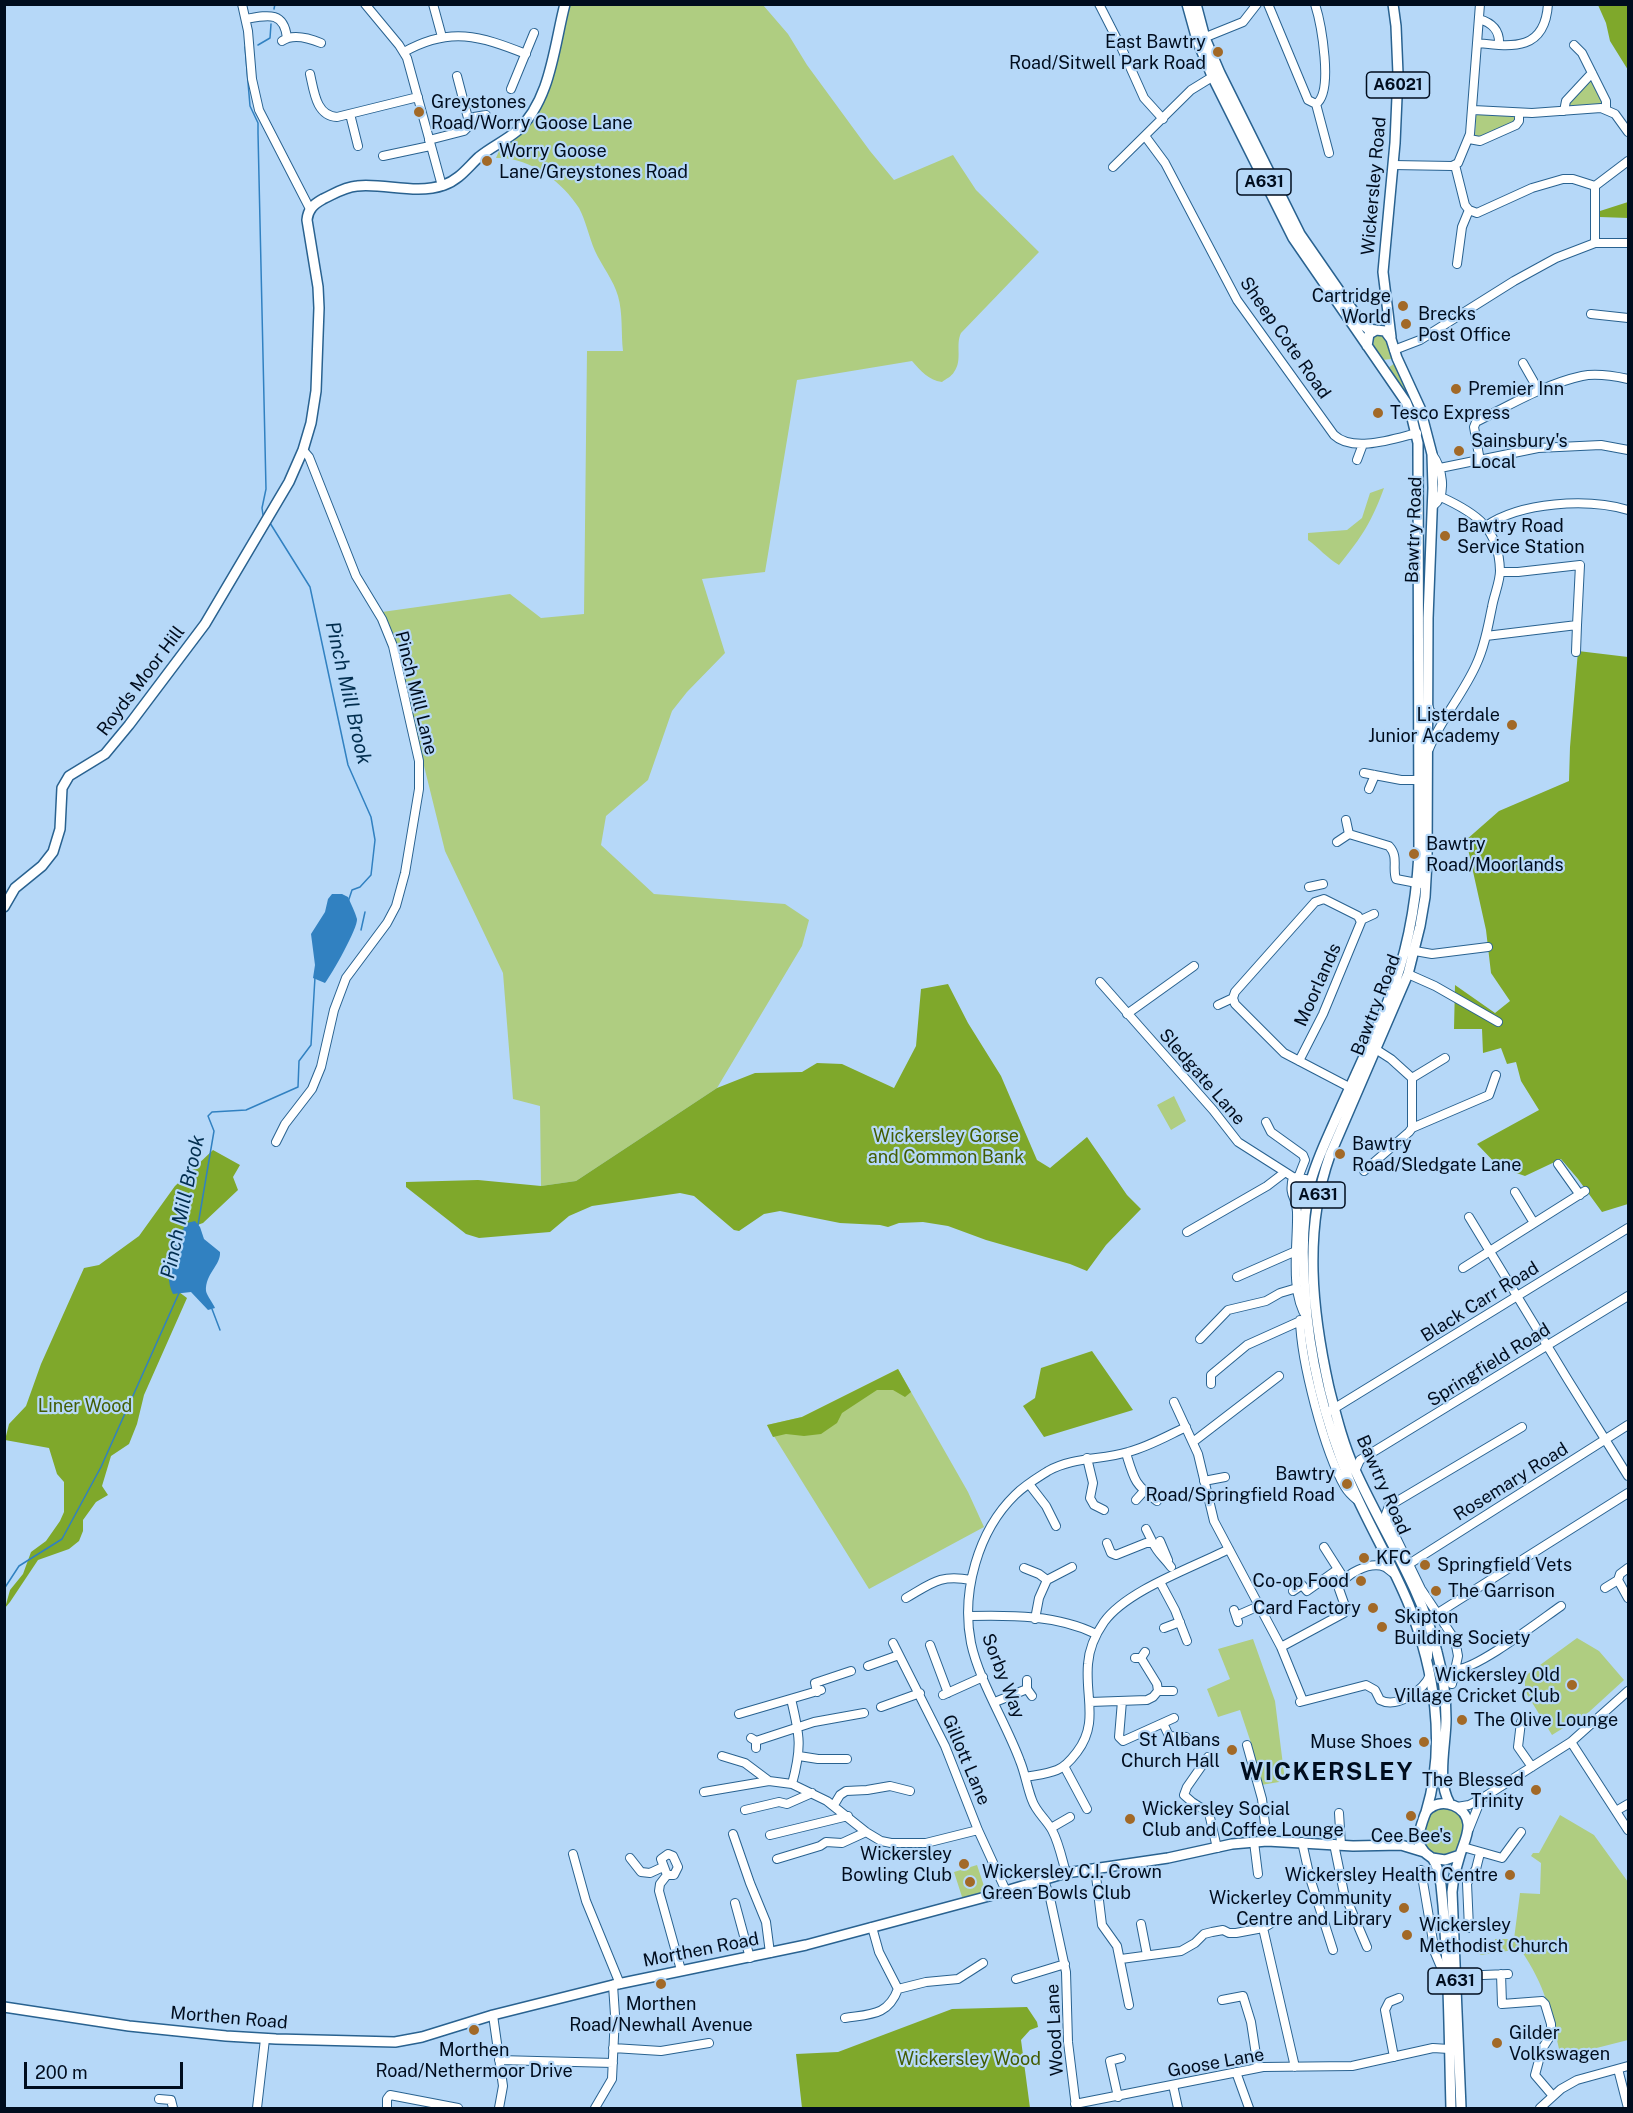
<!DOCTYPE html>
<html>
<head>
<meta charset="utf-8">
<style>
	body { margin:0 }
	#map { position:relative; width:1633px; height:2113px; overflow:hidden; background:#b6d8f8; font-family:"Public Sans",sans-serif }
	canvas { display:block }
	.frame { position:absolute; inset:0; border:6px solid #000d1e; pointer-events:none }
	.scale { position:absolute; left:24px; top:2062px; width:159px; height:27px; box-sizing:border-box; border:3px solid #000d1e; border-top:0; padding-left:8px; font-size:18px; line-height:21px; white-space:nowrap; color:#000d1e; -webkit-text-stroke:4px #b6d8f8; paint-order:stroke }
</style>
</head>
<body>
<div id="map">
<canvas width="1633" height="2113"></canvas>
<div class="frame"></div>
<div class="scale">200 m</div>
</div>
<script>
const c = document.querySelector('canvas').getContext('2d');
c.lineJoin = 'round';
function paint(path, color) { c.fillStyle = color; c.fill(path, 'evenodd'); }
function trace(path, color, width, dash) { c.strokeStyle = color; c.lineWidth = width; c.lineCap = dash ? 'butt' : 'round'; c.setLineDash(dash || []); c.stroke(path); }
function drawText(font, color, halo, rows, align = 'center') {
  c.font = font + ' "Public Sans",sans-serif'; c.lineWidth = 4.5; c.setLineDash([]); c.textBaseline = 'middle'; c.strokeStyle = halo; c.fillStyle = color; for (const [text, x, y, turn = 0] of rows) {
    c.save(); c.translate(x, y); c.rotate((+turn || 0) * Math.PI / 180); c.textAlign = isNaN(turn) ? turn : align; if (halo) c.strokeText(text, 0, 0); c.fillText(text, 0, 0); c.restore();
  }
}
paint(new Path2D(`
	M568 5H763L788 34 807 65 870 151 894 180 953 155 976 190 1039 252 961 333C955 345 963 360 954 372 952 376 946 379 942 382 928 380 921 371 912 361L797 380 765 572 702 579 725 653 687 692 672 711 648 780 606 816 601 845 654 894 785 904 809 920 802 946 717 1088 576 1181 541 1186 540 1106 513 1099 503 973 445 851 391 632 382 612 510 594 541 618 584 614 587 351H623C621 334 623 313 618 296 614 281 602 266 595 251 589 237 586 221 579 208 562 181 528 156 496 158L502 144 528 123Z
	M1591 79 1603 103 1601 106 1569 108 1567 104Z
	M1479 113 1515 116 1517 121 1480 138 1475 137 1476 116Z
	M1381 334 1386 337 1392 356 1391 359 1382 360 1373 346 1374 336Z
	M1395 363 1411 393 1425 439 1421 440 1406 395 1388 368Z
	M1384 488C1372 521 1362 537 1339 565 1327 558 1319 548 1308 540V533L1347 530 1362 518 1370 493Z
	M1174 1096 1186 1121 1171 1130 1157 1105Z
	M898 1369 968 1492 984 1527 869 1589 767 1425 802 1417Z
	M1371 1509 1412 1591 1431 1639 1427 1645 1409 1596 1367 1511Z
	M1577 1638 1599 1651 1624 1680 1589 1712 1552 1735 1525 1691V1676Z
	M1253 1639 1275 1701 1285 1781 1261 1785 1251 1743 1240 1710 1218 1717 1207 1689 1230 1679 1218 1649Z
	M1447 1807C1452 1809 1457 1811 1460 1815 1476 1831 1451 1869 1430 1852 1425 1848 1422 1841 1423 1835 1425 1825 1427 1817 1436 1810Z
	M1560 1815 1594 1835 1628 1882V2040L1561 2057C1551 2014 1546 1986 1520 1949L1481 1955 1473 1950 1494 1945 1495 1939H1514L1520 1893 1540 1894 1541 1863 1531 1856 1533 1853H1539Z
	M977 1865 986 1892 963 1900 954 1872Z`), '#afcd81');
paint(new Path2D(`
	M1598 5H1628V70L1610 41 1606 23Z
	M1628 202V218L1600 217V211Z
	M1578 651 1628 657V1204L1602 1212 1578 1179 1561 1159 1525 1176 1499 1167 1477 1144 1539 1110 1521 1081 1516 1062 1507 1064 1501 1048 1483 1053 1482 1029H1454L1455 985 1495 1013 1510 1001 1491 973 1486 930 1466 840 1499 811 1569 781 1570 747Z
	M948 984 968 1023 1001 1076 1037 1160 1050 1168 1087 1137 1127 1195 1141 1209 1106 1245 1087 1271 1070 1264 986 1240 948 1226 923 1222 899 1223 888 1227 880 1225 840 1223 780 1211 764 1214 739 1231 734 1230 694 1196 680 1193 592 1206 569 1216 550 1232 479 1238 466 1234 406 1187V1182L478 1180 541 1186 576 1181 717 1088 755 1073 802 1072 817 1063 842 1064 894 1088 916 1046 921 989Z
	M213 1150 240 1165 233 1177 238 1190 203 1223 186 1229 175 1289 187 1298 144 1395 137 1424 129 1444 111 1456 102 1486 108 1495 96 1502 83 1520V1531L79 1541 69 1549 38 1560 10 1602 5 1608 10 1590 23 1574 31 1552 46 1541 60 1521 64 1512V1482L57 1474 49 1448 5 1440 9 1424 26 1406 41 1364 84 1268 99 1265 139 1236 175 1186Z
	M1092 1351 1133 1410 1044 1437 1023 1406 1035 1398 1041 1368Z
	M898 1369 911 1392 905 1397 893 1390H877L842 1413 837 1423 821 1434 804 1436 786 1434 773 1437 767 1425 802 1417Z
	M1027 2007 1037 2022 1038 2027 1030 2030 1021 2040 1030 2108H802L796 2054 838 2052 952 2009Z`), '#7fa82b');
paint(new Path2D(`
	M332 894H342L348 897C351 904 355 912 357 919 358 928 332 974 325 983L313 978 315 965 311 934 325 912 328 899Z
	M195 1221 200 1227 204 1239 220 1252C221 1265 205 1274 206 1291 207 1296 213 1303 215 1308L208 1310 191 1292 173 1294C162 1271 174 1243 187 1223Z`), '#3181c1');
trace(new Path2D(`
	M274 9 275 4
	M258 45 270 38 271 24
	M245 47 250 106 258 123V133L266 489 262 508 263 515
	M270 523 310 587 348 765 371 817 375 840 371 875 360 887 352 890 348 902
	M361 930 365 912
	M198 1225 214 1131 208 1116 212 1112 246 1110 298 1087 299 1061 311 1045 315 977
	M212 1309 220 1330
	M4 1589 19 1566 62 1539 101 1467 179 1293`), '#3181c1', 1.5);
const minor = new Path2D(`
	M242 4 248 31 252 79 259 110 310 209
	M365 4 399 45 407 58 442 186
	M433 4 442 37
	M1099 4 1122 49 1144 98 1163 119
	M1268 4 1308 100 1316 104
	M1315 4C1321 23 1334 92 1316 104
	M246 19C268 15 284 11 287 38
	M1479 19C1493 23 1500 31 1499 45
	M1201 39 1243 22 1257 4
	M282 41C293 33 309 38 321 43
	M1477 43C1513 47 1545 51 1548 4
	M1574 45 1582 53 1606 101V109
	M404 52C450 26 480 36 526 54
	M310 74C314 91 316 116 337 117L418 97
	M511 89 534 33
	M1316 104 1329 153
	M1473 110 1532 113 1601 108 1615 114 1628 132
	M1564 111 1566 101 1592 73
	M350 114 358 146
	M468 118 486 115
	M1145 136 1165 163 1237 300 1334 435C1353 453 1393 439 1417 433
	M1469 139 1480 141 1516 125 1519 121V113
	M429 140 464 131 468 127V118L457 76
	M383 156 430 146
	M1393 165 1452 166 1458 163 1470 134 1480 4
	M1455 165 1465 205 1469 210 1477 213 1532 188 1563 179H1573L1595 186
	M1113 167 1191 90 1217 74
	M1595 243V186L1628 161
	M1457 264 1462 227 1469 210
	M1591 314 1628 318
	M1394 350 1420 340 1514 281 1556 258 1595 243H1628
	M1523 363 1539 391
	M1432 454C1442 467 1448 495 1433 506
	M1357 460 1363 444
	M1480 461 1474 427 1476 422C1510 405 1545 384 1582 376 1597 373 1614 376 1628 379
	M1440 468 1538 448 1601 445 1628 450
	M1486 526C1521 502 1587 498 1628 510
	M1486 636 1577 625 1580 565 1518 572H1500
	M1576 652 1577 625
	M1428 705 1430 711 1437 717 1447 714
	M1429 749C1441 719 1463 694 1476 665 1485 646 1488 626 1492 607 1494 595 1500 582 1500 571 1499 528 1476 513 1441 497
	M1364 773 1401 780H1419
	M1369 789 1375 775
	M1346 820 1349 834 1389 846C1399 857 1392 867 1396 879L1422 884
	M1337 842 1349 834
	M1309 887 1323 884
	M1361 920 1374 914
	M1415 951 1432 954 1488 947
	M1408 974 1435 986 1498 1022
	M1100 982 1213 1110 1238 1142 1293 1177
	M1218 1005 1233 998
	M1127 1014 1194 966
	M1299 1061 1323 1014 1361 922 1358 916 1324 899 1315 902 1235 992 1233 998 1235 1004 1284 1053 1349 1087 1355 1086
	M1412 1078 1445 1058
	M1266 1122 1271 1132 1303 1155 1305 1160 1298 1178
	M1412 1128 1489 1095 1496 1075
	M276 1142 285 1124 312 1089 321 1067 334 1010 346 978 387 923 396 906 405 873 419 789V761L393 646 382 619 356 576 309 457 303 450
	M1558 1164 1580 1195
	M1364 1171 1409 1132 1412 1128V1078L1391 1059 1377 1050
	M1515 1192 1534 1223
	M1469 1217 1568 1380 1628 1476
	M1187 1232 1267 1186 1284 1173
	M1463 1268 1585 1191
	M1237 1277 1296 1251
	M1300 1320C1301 1361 1324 1451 1345 1487 1348 1492 1352 1496 1357 1500
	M1200 1339 1228 1310 1266 1301 1280 1293 1297 1288
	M1211 1384V1375L1247 1345 1307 1318C1289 1292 1298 1243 1297 1212 1297 1196 1288 1198 1293 1177L1311 1180
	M1174 1402 1198 1454 1214 1521 1281 1647 1303 1701
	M1330 1411 1628 1228
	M1193 1442 1279 1376
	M1126 1453C1134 1479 1134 1484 1157 1501
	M1087 1458 1093 1483 1090 1498 1094 1505 1104 1510
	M1355 1471 1360 1460 1628 1296
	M1204 1481 1225 1477
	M1029 1484 1046 1506 1056 1526
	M1136 1500 1144 1491
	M1146 1529 1153 1543
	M1160 1541 1168 1560
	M1107 1543 1111 1553 1116 1555 1146 1543H1153C1158 1554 1164 1557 1171 1567
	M1324 1547 1345 1580
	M1409 1564 1628 1425
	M1024 1568 1039 1574 1047 1580
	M1628 1568 1620 1574 1618 1580 1628 1598
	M1160 1582 1175 1610 1187 1641
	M1605 1588 1618 1580
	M1293 1591 1302 1585 1307 1591 1338 1569
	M906 1598C932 1583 940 1574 971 1580
	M1234 1610 1238 1622
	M1438 1613 1628 1493
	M969 1616C1011 1615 1058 1615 1096 1634
	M1236 1616 1259 1606
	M1035 1619 1039 1598 1047 1580 1072 1567
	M1164 1628 1180 1622
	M893 1643 945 1746 978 1830 1006 1891
	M930 1645 948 1693
	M1281 1647 1344 1613 1345 1606 1339 1589C1343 1574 1370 1561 1385 1567 1387 1568 1391 1572 1393 1573
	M1428 1657V1648L1430 1643 1453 1636
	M1135 1658H1141L1145 1652
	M1141 1658 1157 1684 1158 1691
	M868 1666 899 1655
	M1456 1669C1475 1671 1542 1619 1561 1606
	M1452 1684 1458 1656 1455 1640 1421 1589 1387 1519 1386 1514 1389 1506 1522 1427
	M1027 1689 1032 1696
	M817 1692 815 1683 851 1671
	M943 1695 983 1677
	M791 1699C800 1736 802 1747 792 1784
	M1122 1701 1119 1737 1123 1741 1174 1718
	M995 1702 1027 1689V1680
	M1090 1702 1147 1700 1153 1697 1158 1691H1173
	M1300 1702 1366 1685 1375 1690 1380 1700C1397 1709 1424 1690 1430 1675
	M881 1707 920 1693
	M739 1714 821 1690
	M1521 1722 1518 1747 1532 1767
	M1163 1723 1169 1736 1186 1737
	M751 1738 756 1741V1748
	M756 1741 814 1722 864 1713
	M1571 1742 1628 1830
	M1247 1745 1262 1799 1267 1841
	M722 1756 745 1763 769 1781 792 1784 827 1801 866 1832 881 1841 891 1843H926L978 1830
	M799 1756 818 1759H847
	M1208 1757 1187 1787 1184 1795 1192 1802 1209 1813 1217 1848
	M1064 1766 1087 1809
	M1026 1777C1036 1775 1047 1774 1057 1770 1065 1767 1071 1760 1077 1752 1099 1723 1085 1697 1088 1664 1089 1649 1095 1635 1104 1622 1127 1590 1192 1568 1229 1549
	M704 1792 769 1781
	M834 1805 840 1795 846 1791 867 1790 890 1786 910 1791
	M1457 1807 1469 1805 1481 1799 1571 1742 1628 1691
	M745 1810 779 1802 787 1804 812 1793
	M1616 1811 1628 1804
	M1339 1813 1341 1845
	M1051 1828 1070 1817
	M1469 1829 1481 1799
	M733 1834 750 1883 766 1922 770 1953
	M770 1835 848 1816
	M1254 1842 1258 1874
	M1302 1842 1310 1878 1333 1950
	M1334 1844 1344 1893 1367 1947
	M1463 1847 1502 1858 1521 1832
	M573 1854 586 1901 620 1984
	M630 1858 641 1872 650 1873 663 1867
	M777 1859 820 1846 826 1842 842 1843 866 1832
	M1095 1868 1102 1925 1117 1946 1129 2005
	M1421 1870 1435 1953 1446 1979
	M1066 1873C1062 1859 1059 1843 1052 1830 1046 1819 1036 1812 1032 1800 1027 1787 1025 1773 1020 1761 1006 1723 979 1681 971 1643 961 1592 978 1531 1015 1495 1025 1485 1037 1478 1048 1471 1073 1457 1101 1460 1128 1452 1148 1447 1167 1436 1186 1427
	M667 1875H674L678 1867 673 1856 668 1854 661 1859 667 1875 660 1884 659 1891 681 1970
	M1044 1880 1050 1898 1066 1972 1068 2042 1076 2107
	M735 1903 750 1958
	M1141 1924 1147 1955
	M872 1927 879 1952 898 1989 926 1982 958 1979 983 1963
	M1263 1928 1295 2067
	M1469 1928 1467 1883 1476 1869 1480 1853
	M1121 1959 1181 1951 1195 1943 1204 1934 1212 1932 1223 1930 1229 1933H1236L1263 1928 1270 1924
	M1501 1974 1502 2004 1542 2001 1545 2004 1551 2024V2035L1542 2049 1535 2075 1553 2096
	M1483 1975 1508 1974
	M1016 1979 1065 1964
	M1222 2000 1243 1996 1251 2022 1258 2068
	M493 2015 503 2086 499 2108
	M845 2018C870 2014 888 2016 898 1989
	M613 2048 661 2051 709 2043
	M1394 2057 1385 2010 1389 2002 1399 1998
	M499 2060 613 2063
	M1618 2069 1628 2108
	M1236 2072 1249 2108
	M1173 2085 1178 2108
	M1118 2097 1110 2061 1121 2058
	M159 2099 171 2100 173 2108
	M1075 2104 1263 2067 1352 2066 1433 2048 1449 2049 1454 2047
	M257 2108 265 2039
	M387 2108V2099L390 2095 458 2108
	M595 2108 612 2079 615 2015 613 1985
	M1540 2108 1561 2089 1577 2080 1628 2066`);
const major = new Path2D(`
	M1187 4 1197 40 1212 76 1293 238 1406 402 1411 414 1418 443 1419 854C1416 905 1408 953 1388 1001 1371 1043 1351 1084 1333 1125 1325 1143 1316 1162 1311 1181 1302 1217 1302 1256 1305 1292 1309 1357 1325 1422 1350 1482 1368 1524 1392 1563 1409 1605 1434 1669 1447 1744 1426 1812
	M1196 4 1205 38 1220 73 1300 234 1363 325 1368 329 1376 330
	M1391 337 1383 272 1395 143 1398 74 1396 26 1393 4
	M1367 346 1369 334 1376 330 1385 331 1391 339 1397 358 1420 408 1432 454 1433 488 1428 618 1427 860 1425 897 1420 926 1408 974 1330 1155C1303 1231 1312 1311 1329 1388 1336 1415 1343 1444 1355 1470 1382 1530 1421 1587 1437 1652 1443 1674 1446 1697 1446 1719 1446 1746 1436 1780 1450 1804
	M4 907 15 888 42 866 53 852 60 829 62 788 69 776 105 754 129 725 205 624 289 482 303 450 311 423 316 391 319 308 318 287 307 220C308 209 314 204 323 199 334 194 344 187 357 186 385 183 416 195 444 185 459 180 468 167 479 157 491 147 505 141 517 131 551 100 554 46 565 4
	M1460 1855 1454 1876 1452 1892 1461 2108
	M1432 1858 1445 1860 1460 1855C1463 1845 1469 1834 1468 1824 1466 1806 1444 1798 1430 1808 1425 1811 1425 1815 1423 1820 1420 1830 1415 1841 1423 1850 1425 1854 1430 1856 1433 1859 1438 1867 1440 1877 1441 1885 1449 1959 1449 2034 1451 2108
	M4 2007 129 2026 226 2036 276 2039 395 2042 422 2037 493 2015 613 1985 806 1945 989 1896 1066 1873 1168 1858 1232 1844 1267 1841 1353 1846 1401 1845 1424 1852`);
trace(minor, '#296290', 10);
trace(major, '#296290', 12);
trace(minor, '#fff', 8);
trace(major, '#fff', 9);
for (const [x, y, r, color] of [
	[1218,52,6,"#a26927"],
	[419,112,6,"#a26927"],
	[487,161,6,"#a26927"],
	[1403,306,6,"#a26927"],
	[1406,324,6,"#a26927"],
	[1456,389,6,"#a26927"],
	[1378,413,6,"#a26927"],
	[1459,451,6,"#a26927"],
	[1445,536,6,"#a26927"],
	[1512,725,6,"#a26927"],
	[1414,854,6,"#a26927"],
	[1340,1154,6,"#a26927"],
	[1347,1484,6,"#a26927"],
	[1364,1558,6,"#a26927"],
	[1425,1565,6,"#a26927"],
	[1361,1581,6,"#a26927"],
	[1436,1591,6,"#a26927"],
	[1373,1608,6,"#a26927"],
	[1382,1627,6,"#a26927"],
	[1572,1685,6,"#a26927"],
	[1462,1720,6,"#a26927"],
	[1424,1742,6,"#a26927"],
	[1232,1750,6,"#a26927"],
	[1536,1790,6,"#a26927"],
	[1411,1816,6,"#a26927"],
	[1130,1819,6,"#a26927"],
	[964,1864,6,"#a26927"],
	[1510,1875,6,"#a26927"],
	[970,1882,6,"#a26927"],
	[1404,1908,6,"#a26927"],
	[1407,1935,6,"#a26927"],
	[661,1984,6,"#a26927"],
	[474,2030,6,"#a26927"],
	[1497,2043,6,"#a26927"]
]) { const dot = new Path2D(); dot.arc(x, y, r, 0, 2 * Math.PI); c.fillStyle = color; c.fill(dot); trace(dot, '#b6d8f8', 2); }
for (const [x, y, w] of [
	[1398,85,63],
	[1264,182,54],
	[1318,1195,54],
	[1455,1981,54]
]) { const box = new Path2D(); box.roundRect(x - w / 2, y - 13, w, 26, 4.5); c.fillStyle = '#b6d8f8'; c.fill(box); trace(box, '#000d1e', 1.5); }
drawText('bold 16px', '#000d1e', null, [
	["A6021",1398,85],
	["A631",1264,182],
	["A631",1318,1195],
	["A631",1455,1981]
]);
drawText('18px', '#000d1e', '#b6d8f8', [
	["East Bawtry",1206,42,"right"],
	["Road/Sitwell Park Road",1206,63,"right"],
	["Greystones",431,102],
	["Road/Worry Goose Lane",431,123],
	["Worry Goose",499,151],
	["Lane/Greystones Road",499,172],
	["Cartridge",1391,296,"right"],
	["World",1391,317,"right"],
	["Brecks",1418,314],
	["Post Office",1418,335],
	["Premier Inn",1468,389],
	["Tesco Express",1390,413],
	["Sainsbury's",1471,441],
	["Local",1471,462],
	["Bawtry Road",1457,526],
	["Service Station",1457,547],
	["Listerdale",1500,715,"right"],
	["Junior Academy",1500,736,"right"],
	["Bawtry",1426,844],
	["Road/Moorlands",1426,865],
	["Bawtry",1352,1144],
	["Road/Sledgate Lane",1352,1165],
	["Bawtry",1335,1474,"right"],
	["Road/Springfield Road",1335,1495,"right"],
	["KFC",1376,1558],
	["Springfield Vets",1437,1565],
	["Co-op Food",1349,1581,"right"],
	["The Garrison",1448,1591],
	["Card Factory",1361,1608,"right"],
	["Skipton",1394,1617],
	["Building Society",1394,1638],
	["Wickersley Old",1560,1675,"right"],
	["Village Cricket Club",1560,1696,"right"],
	["The Olive Lounge",1474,1720],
	["St Albans",1220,1740,"right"],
	["Church Hall",1220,1761,"right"],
	["Muse Shoes",1412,1742,"right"],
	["The Blessed",1524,1780,"right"],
	["Trinity",1524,1801,"right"],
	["Wickersley Social",1142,1809],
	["Club and Coffee Lounge",1142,1830],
	["Cee Bee's",1411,1836,"center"],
	["Wickersley",952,1854,"right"],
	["Bowling Club",952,1875,"right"],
	["Wickersley C.I. Crown",982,1872],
	["Green Bowls Club",982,1893],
	["Wickersley Health Centre",1498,1875,"right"],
	["Wickerley Community",1392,1898,"right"],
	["Centre and Library",1392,1919,"right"],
	["Wickersley",1419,1925],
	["Methodist Church",1419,1946],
	["Morthen",661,2004,"center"],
	["Road/Newhall Avenue",661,2025,"center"],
	["Gilder",1509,2033],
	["Volkswagen",1509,2054],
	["Morthen",474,2050,"center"],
	["Road/Nethermoor Drive",474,2071,"center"]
], 'left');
drawText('18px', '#000d1e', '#b6d8f8', [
	["Wickersley Road",1374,186,-85],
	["Sheep Cote Road",1285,338,55],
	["Bawtry Road",1414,530,-88],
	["Royds Moor Hill",141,681,-53],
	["Pinch Mill Lane",416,693,76],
	["Moorlands",1318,985,-66],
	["Bawtry Road",1376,1005,-69],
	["Sledgate Lane",1202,1077,49],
	["Black Carr Road",1480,1302,-32],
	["Springfield Road",1489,1365,-32],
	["Rosemary Road",1511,1482,-32],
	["Bawtry Road",1383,1485,66],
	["Sorby Way",1003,1676,69],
	["Gillott Lane",966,1760,67],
	["Morthen Road",701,1950,-11],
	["Morthen Road",229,2018,5],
	["Wood Lane",1055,2030,-93],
	["Goose Lane",1216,2063,-10]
]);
drawText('18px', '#435d03', '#b6d8f8', [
	["Wickersley Gorse",946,1136],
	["and Common Bank",946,1157],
	["Liner Wood",85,1406],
	["Wickersley Wood",969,2059]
]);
drawText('italic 20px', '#022e4f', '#b6d8f8', [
	["Pinch Mill Brook",348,693,77],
	["Pinch Mill Brook",183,1207,-78]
]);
c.letterSpacing = '1.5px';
drawText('bold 24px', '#000d1e', '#b6d8f8', [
	["WICKERSLEY",1327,1773]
]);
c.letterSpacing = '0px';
</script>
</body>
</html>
